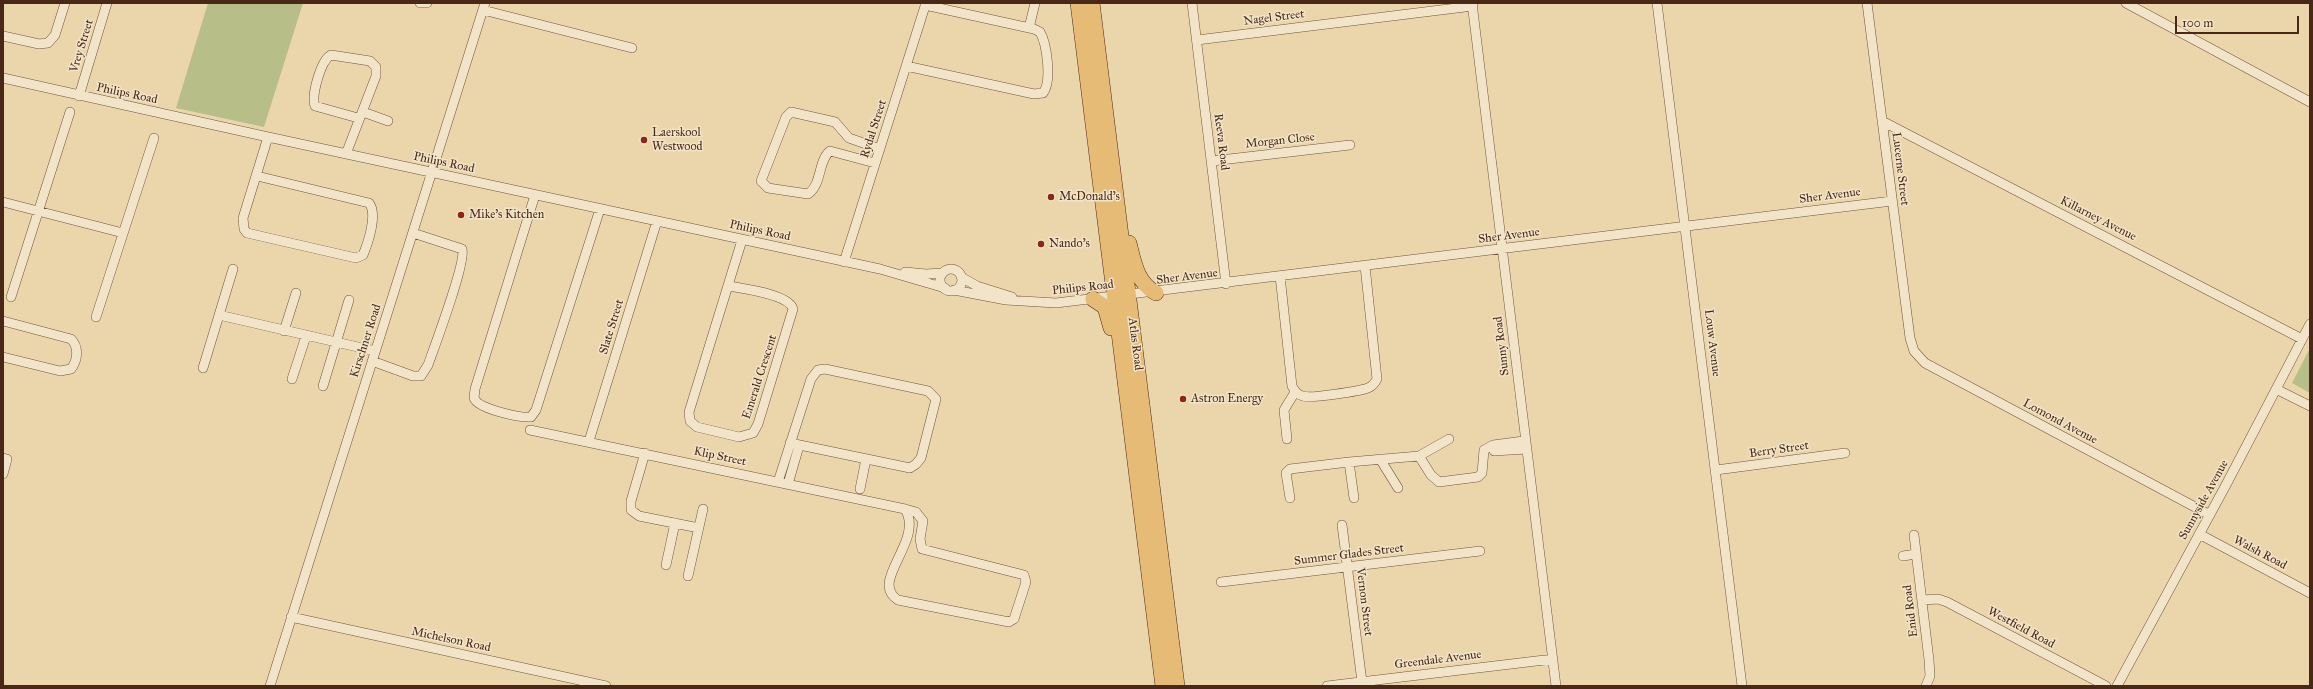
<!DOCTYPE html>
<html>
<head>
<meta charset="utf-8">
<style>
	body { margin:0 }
	#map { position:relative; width:2313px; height:689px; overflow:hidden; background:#ebd6ab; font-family:"IM FELL Great Primer",serif }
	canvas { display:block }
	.frame { position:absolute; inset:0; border:4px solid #492817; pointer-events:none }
	.scale { position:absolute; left:2175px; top:16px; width:124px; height:18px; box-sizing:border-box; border:2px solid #492817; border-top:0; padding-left:5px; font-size:12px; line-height:14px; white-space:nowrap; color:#492817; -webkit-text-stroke:3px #f2e4c8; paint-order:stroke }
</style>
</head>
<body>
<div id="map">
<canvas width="2313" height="689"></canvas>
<div class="frame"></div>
<div class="scale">100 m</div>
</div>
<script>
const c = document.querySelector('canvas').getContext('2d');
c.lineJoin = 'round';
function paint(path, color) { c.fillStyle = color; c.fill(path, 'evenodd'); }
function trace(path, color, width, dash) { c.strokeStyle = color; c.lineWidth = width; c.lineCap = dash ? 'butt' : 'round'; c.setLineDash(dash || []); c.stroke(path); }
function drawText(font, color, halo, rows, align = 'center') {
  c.font = font + ' "IM FELL Great Primer",serif'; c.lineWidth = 3; c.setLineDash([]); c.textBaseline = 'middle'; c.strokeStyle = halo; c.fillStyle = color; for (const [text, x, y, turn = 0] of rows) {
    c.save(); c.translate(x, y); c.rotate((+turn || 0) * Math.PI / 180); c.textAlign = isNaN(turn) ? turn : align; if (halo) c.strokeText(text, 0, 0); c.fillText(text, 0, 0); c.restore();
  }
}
paint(new Path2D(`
	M208 3H303L264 127 176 108Z
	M2310 348V393L2292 383Z`), '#b8be88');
const street = new Path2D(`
	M420 3H427
	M1192 3 1226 284
	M1472 3 1556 686
	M1657 3 1742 686
	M1867 3 1910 338 1914 351 1925 363 2210 515
	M2126 3 2310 102
	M483 10 632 48
	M1029 28 1035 3
	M3 36 39 44 48 43 55 35 65 3
	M1197 40 1473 6
	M906 66 1034 94 1043 93C1052 82 1047 44 1040 32L1034 29 925 5
	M3 78 268 137 880 269 945 288
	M79 96 107 3
	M363 112 388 121
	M1882 121 2302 339
	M346 154 376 76V67L370 61 331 55C321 60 311 95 315 106L358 118
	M1212 161 1350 145
	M875 163 830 151C818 160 822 185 808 194L768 188 761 181 786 117 791 112 835 122 849 138 880 149
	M257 176 369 203C378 214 368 243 363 255L356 258 247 233 244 229 243 218 268 137
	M535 195 475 389 474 398C478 409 520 418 531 417L536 410 600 209
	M3 202 123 233
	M844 262 926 3
	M940 280a11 11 0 1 1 22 0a11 11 0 1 1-22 0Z
	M905 272 926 274 943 273
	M1280 276 1292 386C1295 391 1297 395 1303 396 1310 399 1360 391 1368 388 1373 386 1375 383 1377 379L1365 266
	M961 277 977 286 1012 297
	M729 286C744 289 789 294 793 309L758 424 753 433 739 437 697 427 690 421 689 412 742 240
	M954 290 1006 300 1056 303 1892 201
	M11 297 70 112
	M219 315 375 351
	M96 317 154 138
	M3 321 71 339C79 347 78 360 71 369L60 371 3 357
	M284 331 296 293
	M372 361 413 376H421L428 365C434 348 467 260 462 249L413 233
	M203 368 233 269
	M292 379 306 336
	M323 386 349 300
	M2276 389 2310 406
	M530 430 905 509 916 512 923 521 920 539 922 549 1024 575 1026 582 1014 619 1009 622 898 600C868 581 925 541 905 509
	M1287 439 1284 410 1295 392
	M1449 439 1419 456 1431 475 1439 482 1478 477 1482 473 1484 450
	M589 441 657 221
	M1484 450 1493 445 1524 441
	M1494 451 1526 449
	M645 453 631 501V510L639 516 699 528
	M3 458 7 459 3 474
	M1380 459 1398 488
	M1349 462 1354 498
	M1716 470 1845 453
	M778 482 811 379 818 370 825 369 928 391 936 399 921 458 916 464 910 468 790 443
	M788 484 799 446
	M860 489 866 459
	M1290 498 1286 473 1290 469 1349 462 1419 456
	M1342 525 1362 682
	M2199 534 2310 593
	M1914 535 1929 660 1930 676 1926 686
	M1903 556 1916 554
	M666 565 675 523
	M688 576 703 509
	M1221 582 1480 551
	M1923 600 1938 599 1947 602 2106 686
	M291 617 606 686
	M270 686 485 3
	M1327 686 1553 659
	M2117 686 2227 483 2310 324`);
const primary = new Path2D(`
	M1078 3 1163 686
	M1092 3 1177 686
	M1129 243C1134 263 1137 283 1156 293
	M1093 299 1105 307 1111 328`);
trace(street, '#72543c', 10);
trace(primary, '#492817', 16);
trace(street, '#f2e4c8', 9);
trace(primary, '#e6bb76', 15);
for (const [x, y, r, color] of [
	[644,140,4,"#8f2418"],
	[1051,197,4,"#8f2418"],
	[461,215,4,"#8f2418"],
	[1041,244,4,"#8f2418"],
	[1183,399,4,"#8f2418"]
]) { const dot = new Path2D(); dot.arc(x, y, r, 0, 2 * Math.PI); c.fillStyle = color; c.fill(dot); trace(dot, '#f2e4c8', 1.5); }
drawText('12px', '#492817', '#f2e4c8', [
	["Nagel Street",1274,18,-7],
	["Vrey Street",82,46,-73],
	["Philips Road",127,94,12],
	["Rydal Street",874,129,-72],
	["Morgan Close",1280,141,-6],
	["Reeva Road",1221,142,83],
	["Philips Road",444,163,12],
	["Lucerne Street",1900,169,83],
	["Sher Avenue",1830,196,-7],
	["Killarney Avenue",2098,219,27],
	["Philips Road",760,231,12],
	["Sher Avenue",1509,236,-7],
	["Sher Avenue",1187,277,-7],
	["Philips Road",1083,288,-6],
	["Slate Street",612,327,-73],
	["Kirschner Road",366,341,-72],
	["Louw Avenue",1712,343,83],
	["Atlas Road",1135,344,83],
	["Sunny Road",1502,346,-97],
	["Emerald Crescent",760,377,-72],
	["Lomond Avenue",2060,422,28],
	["Berry Street",1779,450,-8],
	["Klip Street",720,457,12],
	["Sunnyside Avenue",2204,500,-61],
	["Walsh Road",2260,553,28],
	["Summer Glades Street",1349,555,-7],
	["Vernon Street",1364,602,83],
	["Enid Road",1911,611,-97],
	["Westfield Road",2021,628,28],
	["Michelson Road",451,640,12],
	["Greendale Avenue",1438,660,-7]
]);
drawText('12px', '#492817', '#f2e4c8', [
	["Laerskool",652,133],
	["Westwood",652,147],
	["McDonald's",1059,197],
	["Mike's Kitchen",469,215],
	["Nando's",1049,244],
	["Astron Energy",1191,399]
], 'left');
</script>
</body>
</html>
